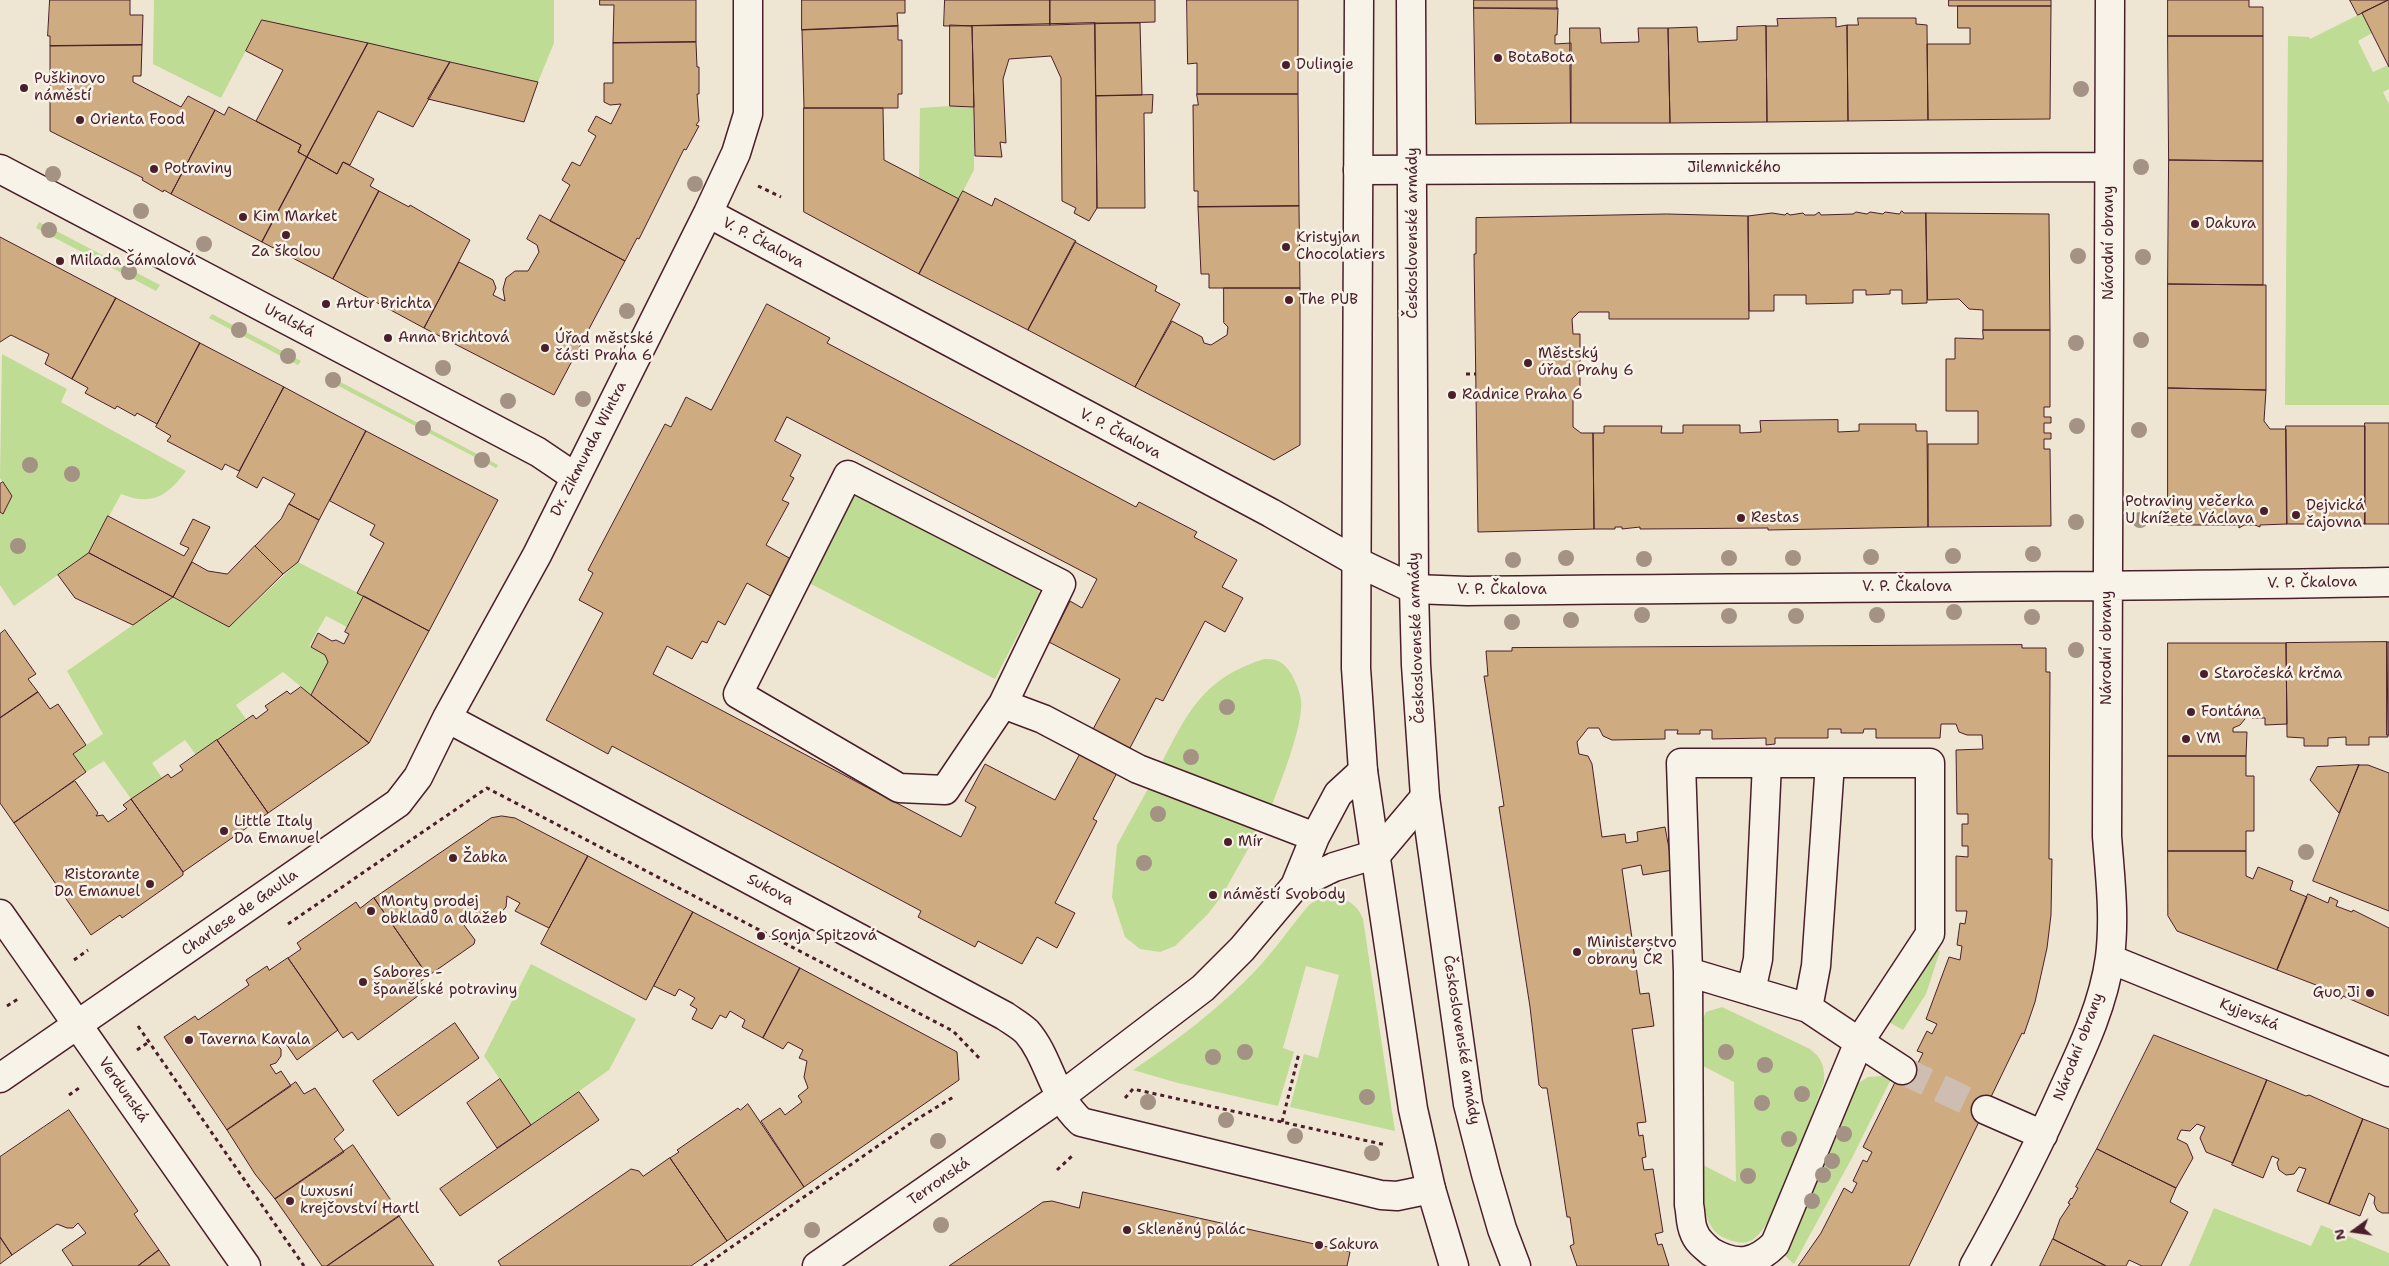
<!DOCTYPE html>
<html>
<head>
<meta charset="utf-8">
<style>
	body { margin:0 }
	#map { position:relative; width:2389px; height:1266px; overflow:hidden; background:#efe5d3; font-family:"Shantell Sans",sans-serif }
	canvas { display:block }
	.north { position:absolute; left:2329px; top:1206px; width:50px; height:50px; -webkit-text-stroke:4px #f7f3e8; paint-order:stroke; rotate:256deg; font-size:14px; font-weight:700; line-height:20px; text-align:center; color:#4a1f2b }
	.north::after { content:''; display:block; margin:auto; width:18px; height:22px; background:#4a1f2b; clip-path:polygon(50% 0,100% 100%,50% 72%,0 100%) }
</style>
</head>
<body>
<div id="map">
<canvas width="2389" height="1266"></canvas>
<div class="north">N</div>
</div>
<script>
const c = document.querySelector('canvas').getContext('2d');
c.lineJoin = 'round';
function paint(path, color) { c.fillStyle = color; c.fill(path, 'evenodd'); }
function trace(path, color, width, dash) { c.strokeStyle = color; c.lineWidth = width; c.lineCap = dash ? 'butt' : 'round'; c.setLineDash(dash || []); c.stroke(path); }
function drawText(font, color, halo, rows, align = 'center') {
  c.font = font + ' "Shantell Sans",sans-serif'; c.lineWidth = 5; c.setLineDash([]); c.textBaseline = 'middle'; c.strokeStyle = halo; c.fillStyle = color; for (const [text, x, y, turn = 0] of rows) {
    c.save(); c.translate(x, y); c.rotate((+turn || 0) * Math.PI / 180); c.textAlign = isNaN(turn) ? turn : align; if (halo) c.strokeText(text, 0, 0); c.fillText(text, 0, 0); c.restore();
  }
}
paint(new Path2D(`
	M154 0H554V43L538 82 262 20 221 98 153 64Z
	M2362 13 2372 33 2358 41 2373 72 2388 65 2389 67V89L2383 92 2389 104V405H2285L2288 36 2309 37 2310 39Z
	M950 106 974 107V170L959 199 919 179 920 108Z
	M39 222 160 285 156 291 36 228Z
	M212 314 301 361 298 365 209 318Z
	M2 354 67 389 61 402 186 471C167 497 151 506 121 494L89 553 14 606 0 585V512L3 514 12 496 0 478Z
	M329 376 498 465 496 468 327 380Z
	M862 492 1037 585 1039 594 995 679 809 583 853 496Z
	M298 562 364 596 347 627 326 616 309 646 325 655 328 662 311 695 283 672 236 705 246 719 196 755 185 740 152 763 162 778 131 799 104 761 86 772 73 754 103 734 67 671 173 597 229 627Z
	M1264 659C1278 658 1285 663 1292 675 1296 683 1300 692 1301 700 1304 725 1280 783 1271 808L1160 766C1187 713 1203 678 1264 659Z
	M1149 787 1260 828 1221 897 1207 915 1175 946 1160 952 1140 949 1125 937 1112 897 1117 845Z
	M1331 896C1347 898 1357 904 1363 919L1395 1131 1290 1107 1304 1054 1318 1058 1339 975 1306 966 1283 1048 1294 1052 1278 1106 1178 1083 1133 1070C1177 1040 1219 1009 1256 970 1275 950 1291 926 1309 905L1319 898Z
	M1935 949 1940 951 1926 994 1903 1030 1887 1021Z
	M531 964 636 1019 609 1070 531 1125 484 1056Z
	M1722 1007 1810 1049C1822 1058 1825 1067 1824 1082 1812 1113 1778 1221 1755 1238 1747 1245 1736 1243 1727 1239 1698 1229 1704 1189 1703 1165L1736 1182 1734 1082 1701 1065 1703 1018 1706 1012Z
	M1883 1076 1891 1079 1853 1156 1794 1264 1783 1254 1848 1090 1868 1077Z
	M2214 1208 2311 1246 2321 1225 2389 1253V1266H2189Z`), '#bfdc94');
const building = new Path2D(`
	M50 0H130V15H143L142 45 50 46V36H48Z
	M600 0H696V42L613 43 614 5H600Z
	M802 0H905V13H897L898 26 802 30Z
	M945 0H1050V25L944 26Z
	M1050 0H1155V22L1050 25Z
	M1187 0H1298V94H1197V63L1188 64Z
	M1474 0H1557V9L1474 8Z
	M1949 0H2051V6H1949Z
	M2168 0H2249V7H2263V36H2168Z
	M2350 0H2388L2358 15Z
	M2389 0V67L2362 13Z
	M1958 6H2051L2050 119 1928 120 1927 44H1970V28H1958Z
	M1474 8H1558L1557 35H1555V44L1571 43V123L1476 124Z
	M1836 18V27L1847 25 1848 121 1767 122 1766 26H1778L1777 19Z
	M1858 18H1916V24L1927 25 1928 120 1848 121 1847 25H1858Z
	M262 20 368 43 307 157 298 152 301 145 256 121 283 70 246 51Z
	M1095 23H1140L1142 95 1096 96Z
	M1095 23 1097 208 1089 221 1074 213 1076 208 1062 201 1061 78 1051 56 1009 59 1003 79 1006 143 1000 142 1002 157 975 156 972 26Z
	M950 25 972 26 974 107 950 106Z
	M898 26V40H902V94H898V108H804L802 30Z
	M1766 26 1767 122 1670 123 1668 28 1697 27 1698 42 1737 40V27Z
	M1570 28H1600L1601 43 1639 42 1638 28H1668L1670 123H1571Z
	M2168 36H2263V161L2169 160Z
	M696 42 697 67H699V94H697L699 121 696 125 699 126 686 150 684 149 639 239 637 238 625 261 550 221 570 185 562 180 572 162 580 166 596 136 588 131 596 116 611 124 621 104 610 105 604 102V83H613V43Z
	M368 43 450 62 413 127 378 111 350 165 343 162 337 174 307 157Z
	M142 45 141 76H133V82L181 107 188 96 215 110 171 194 164 190 163 192 142 180 143 178 50 131V46Z
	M450 62 538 82 524 122 428 99Z
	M1197 94H1298L1299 206 1198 207V191H1194L1193 105H1198Z
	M1153 95 1152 113H1144L1145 208H1097L1096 96Z
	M229 107 301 145 298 152 307 157 262 242 171 194 215 110 224 115Z
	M804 108H883L884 160 959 199 919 274 804 212Z
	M307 157 337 174 343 162 374 179 370 186 379 191 333 279 262 242Z
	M2169 160 2263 161V285L2168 284Z
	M379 191 409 207 410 205 470 240 424 328 333 279Z
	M963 191 992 206 995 198 1076 241 1028 330 919 274Z
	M1299 206 1300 288H1209V274H1201L1198 207Z
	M1902 211 1904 213H1926L1927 303 1902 304V290H1890V294L1866 295V290H1853V303L1806 304V295H1774V311H1749L1748 216 1772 213 1785 215 1787 213 1790 215 1803 213 1805 215H1815L1819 212 1821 215 1853 214 1856 212 1867 214 1870 212 1883 214 1885 212 1899 214Z
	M1926 213 2049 214 2050 330H1983V310L1969 309 1959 299 1928 300Z
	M1667 214 1748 216 1749 319H1609V312H1579L1572 319 1573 334H1580V397H1573V427L1581 433H1593L1594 529 1478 532 1474 254H1476V218Z
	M540 215 625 261 554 395 424 328 459 262 493 280 496 288 493 295 505 301 503 289 506 278 515 271H528L539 252 537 245 527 239Z
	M0 237 116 298 72 379 45 364 49 354 11 335 0 342Z
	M1075 242 1157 286 1155 291 1180 304 1135 387 1028 330Z
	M2168 284 2266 285V390L2168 388Z
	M1224 288H1300V445L1274 460 1135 387 1172 321 1202 337 1204 343 1211 345 1227 335 1228 327 1224 323Z
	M116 298 200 343 157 424 137 413 135 416 117 406 115 409 85 393 88 388 72 379Z
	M767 304 830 338 827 343 1136 507 1139 502 1197 532 1194 537 1237 560 1222 587 1243 598 1225 632 1205 621 1163 701 1156 698 1093 819 1097 821 1055 903 1075 913 1057 948 1037 937 1022 964 978 941 975 947 918 917 921 911 612 746 608 754 546 720 603 613 579 600 593 573 588 570 665 424 671 427 686 397 711 410ZM787 417 1097 579 1082 608 1070 601 1049 642 1120 679 1055 800 985 764 965 801 976 807 961 837 653 674 667 646 692 659 702 641 707 643 718 621 725 625 747 583 772 597 791 559 766 545 789 503 782 500 794 478 790 476 801 455 775 441Z
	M1983 330H2050V407H2044V417H2051V423H2044V433H2051V439H2044V449H2050L2051 526 1928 527V444H1978V411H1946V359H1955V338L1983 339Z
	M200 343 284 387 239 471 225 464 222 470 167 441 171 436 156 427Z
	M284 387 366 431 319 520 289 504 295 494 263 477 257 488 237 477Z
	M2168 388 2266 390 2264 421 2270 429H2286L2287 524 2260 525V527L2255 525H2244L2239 528V525H2168Z
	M1838 420V432L1859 431V424H1916V431H1927L1928 527 1768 530V528L1640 529V527L1622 529V527H1615V529H1594L1593 433H1604V426H1662L1661 433H1683V425H1740V433L1761 432 1760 421Z
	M2365 423H2389V524H2365Z
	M2286 426H2365V524H2287Z
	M366 431 498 500 429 631 357 593 384 543 370 535 375 525 330 501Z
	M3 482 12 496 3 514 0 512V484Z
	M289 504 319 520 298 562 283 574 255 546 281 519Z
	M108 516 184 556 189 548 180 544 193 519 210 527 173 597 89 553Z
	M255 546 283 574 229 627 173 597 192 562 208 571 227 574Z
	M89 553 173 597 133 625 75 598 58 575Z
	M364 596 429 631 369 743 311 695 328 662 325 655 311 647 318 633 332 641 336 640 344 644 349 634 345 632Z
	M5 630 36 674 28 679 38 692 0 718V634Z
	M2387 642H2389V735H2387Z
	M2387 642 2388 737H2369V745H2346V737L2328 738V746H2304V738L2287 737 2286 643Z
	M2168 643H2286L2287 724 2265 725V718H2252V709H2245V719L2240 725 2233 728V732H2247L2246 756H2168Z
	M2022 645V648H2046V672H2050L2049 859H2052L2051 915 2047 948 2035 1002 2024 1034 2022 1033 1909 1266H1798L1821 1233 1844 1188 1852 1193 1857 1183 1853 1181 1863 1160 1867 1162 1872 1152 1863 1147 1907 1058 1918 1063 1923 1053 1917 1051 1927 1031 1932 1034 1937 1024 1926 1019 1949 957 1960 960 1962 946 1957 945 1960 923 1965 924 1967 911H1956V856L1968 857V846H1962V824H1968V814H1957L1956 750 1983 749 1982 735H1967L1959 732 1956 724H1941L1940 738H1876V729H1864L1863 733H1841V729H1828V738H1775V744L1766 745V738L1712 739V730H1700V734H1677L1678 730H1665V739L1612 740 1603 736 1599 728H1588L1577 742 1579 754 1588 756 1592 764 1602 837 1625 834 1626 843 1638 841 1637 832 1665 827 1673 870 1643 875 1641 865 1622 869 1640 994 1649 993 1654 1026 1632 1029 1646 1122 1637 1123 1639 1136 1643 1135 1646 1157 1642 1158 1644 1170 1653 1169 1663 1232 1655 1234 1658 1245 1662 1244 1669 1266H1577L1570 1246 1574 1244 1570 1217H1567L1547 1088H1542L1539 1085 1530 1007 1499 807 1504 806 1484 676H1488L1486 651H1512V648Z
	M301 687 369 743 268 813 217 740 253 715 256 719 268 710 265 706 287 691 290 694Z
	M38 692 50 709 58 704 86 745 73 754 86 772 14 823 0 803V718Z
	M217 740 268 813 183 872 131 799 168 774 171 778 183 770 180 766Z
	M2168 756H2246V776H2254V831H2246V851H2168Z
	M2359 765H2368L2389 773V911L2313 881Z
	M2359 765 2339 813 2310 780 2317 767Z
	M75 781 98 813 96 816 103 815 108 822 127 809 123 805 131 799 183 872V875L122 918 120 915 91 935 14 823Z
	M502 816 515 818 588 856 549 928 515 911 520 903 507 896 506 907 497 917 486 919 474 911 461 921 475 940 474 944 428 976 374 898 491 818Z
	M2168 851H2246V876L2253 879 2258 867 2293 881 2290 890 2307 897 2277 970 2177 931 2168 916Z
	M588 856 693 912 646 1000 541 944Z
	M2308 894 2328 903 2330 897 2338 901 2336 906 2352 912 2353 910 2389 928V1016L2343 996 2341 999 2331 992 2328 994 2329 990 2277 970Z
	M374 898 428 976 420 982 426 990 358 1040 352 1032 343 1038 288 958 301 949 297 943 356 902 360 908Z
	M693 912 800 968 763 1038 742 1027 745 1020 730 1011 726 1018 720 1015 712 1029 692 1019 697 1009 690 1005 695 998 679 989 675 996 654 986Z
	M288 958 338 1030 297 1060 282 1038 275 1043 281 1049V1056L276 1063 270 1065 276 1074 281 1071 291 1086 227 1130 164 1037 195 1016 198 1020 249 985 246 980 267 966 269 970Z
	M800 968 957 1052 959 1080 804 1187 761 1121 780 1108 785 1115 802 1102 798 1096 808 1088 804 1077 807 1061 799 1058 803 1050 788 1042 783 1049 763 1038Z
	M455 1023 479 1058 398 1116 373 1081Z
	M2154 1035 2267 1080 2233 1163 2206 1152 2200 1138 2205 1127 2197 1124 2190 1131 2181 1130 2177 1139 2187 1144 2193 1158 2176 1188 2097 1149Z
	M500 1079 531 1125 497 1148 467 1103Z
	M2267 1080 2306 1096 2309 1095 2363 1119 2329 1204 2297 1191 2306 1169 2299 1167 2294 1174 2286 1175 2279 1170 2277 1163 2279 1159 2272 1156 2263 1178 2232 1165Z
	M296 1082 304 1094 315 1088 344 1130 334 1139 344 1152 275 1199 255 1174 227 1130Z
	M579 1092 599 1120 460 1216 440 1189Z
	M748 1104 804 1187 727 1241 670 1158 679 1152 677 1150 738 1108 740 1110Z
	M69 1110 138 1211 134 1214 159 1250 138 1266H73L62 1250 86 1233 78 1223 73 1228H67L57 1224 12 1255 0 1237V1157Z
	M2363 1119 2389 1129V1213H2382L2377 1210 2374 1203 2375 1197 2369 1193 2360 1216 2329 1204Z
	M353 1145 401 1215 327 1266H322L275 1199Z
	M2097 1149 2176 1188 2170 1202 2188 1212 2161 1266H2142L2129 1260 2126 1266H2106L2053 1239 2060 1219 2070 1204 2068 1203 2071 1198 2072 1199 2078 1188 2076 1187Z
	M670 1158 727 1241 691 1266H501L498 1261 631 1169 639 1171 643 1176Z
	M1083 1192 1350 1252 1347 1266H949L1043 1202 1052 1201 1079 1208Z
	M399 1216 434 1266H327Z
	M0 1237 12 1255 0 1264Z
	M2053 1239 2106 1266H2040Z
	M159 1250 170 1266H138Z`);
paint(building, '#ceab81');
trace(building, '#4a1f2b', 1);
trace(new Path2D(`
	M1902 1070 1986 1110`), '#cebdb1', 28, [28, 14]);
const minor = new Path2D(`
	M0 169 538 452 575 477
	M1358 170 2109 167
	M708 213 1271 513 1357 562 1414 589 1467 591C1774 587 2082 588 2389 582
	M1003 704 1061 584 848 475 738 694 899 788 945 790 1003 704 1043 719 1138 769 1315 837
	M447 718 1005 1016C1012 1021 1021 1026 1027 1032 1050 1059 1051 1094 1081 1122L1381 1195 1397 1196 1431 1189
	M1295 886 1334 867 1377 854 1425 797
	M0 914 246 1266
	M2110 959 2389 1072
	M1688 972 1808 1008 1859 1042 1930 934V763H1681L1688 972 1689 1205C1691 1213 1690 1224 1694 1232 1697 1241 1704 1246 1711 1252 1736 1266 1754 1265 1775 1244L1859 1042 1902 1070
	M1751 991 1758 959 1767 763
	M1808 1008 1816 966 1830 763
	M0 1078 398 803 418 777 447 718 537 555 708 213 736 153 748 114V0
	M1986 1110 2043 1135
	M817 1266 1060 1097 1203 988 1242 949 1295 886 1315 837 1338 794 1363 771
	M1974 1266C2007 1207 2038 1147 2065 1086 2084 1045 2104 1002 2110 957 2115 916 2110 877 2107 836L2110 0`);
const major = new Path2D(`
	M1359 0 1356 668 1363 771 1413 1109 1431 1189 1454 1266
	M1411 0 1414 589 1416 665 1425 797 1468 1104 1486 1174 1502 1229 1516 1266`);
trace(minor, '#4a1f2b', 31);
trace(major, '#4a1f2b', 31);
trace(new Path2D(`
	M758 186 781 197
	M1466 374H1476
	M288 924 487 788 953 1031 981 1060
	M74 960 88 950
	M7 1006 18 999
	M138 1026 304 1266
	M137 1050 149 1042
	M69 1095 79 1088
	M1125 1098 1133 1089 1386 1145
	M1282 1122 1299 1053
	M1057 1170 1072 1156
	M704 1266 914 1121 955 1096`), '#4a1f2b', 3, [4, 4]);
trace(minor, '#f7f3e8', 28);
trace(major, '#f7f3e8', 28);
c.fillStyle = '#a49285';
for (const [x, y] of [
	[2081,89],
	[2141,167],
	[53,174],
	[695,184],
	[141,211],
	[49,230],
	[204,244],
	[2078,256],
	[2143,257],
	[129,272],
	[627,311],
	[239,330],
	[2141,340],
	[2076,343],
	[288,356],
	[443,368],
	[333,380],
	[583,399],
	[508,401],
	[2077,426],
	[423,428],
	[2139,430],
	[482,460],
	[30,465],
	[72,474],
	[2140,520],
	[2076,522],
	[18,546],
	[2033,554],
	[1953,556],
	[1871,557],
	[1566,558],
	[1729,558],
	[1793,558],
	[1644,559],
	[1513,560],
	[1954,612],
	[1642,615],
	[1877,615],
	[1729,616],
	[1796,616],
	[2032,617],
	[1571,620],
	[1512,622],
	[2076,650],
	[1227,707],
	[1191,757],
	[1158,814],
	[2306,852],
	[1144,863],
	[1245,1052],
	[1726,1052],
	[1213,1057],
	[1765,1065],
	[1802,1094],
	[1367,1097],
	[1148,1102],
	[1762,1103],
	[1226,1120],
	[1844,1134],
	[1295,1136],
	[1789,1139],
	[938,1141],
	[1372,1153],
	[1832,1161],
	[1823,1175],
	[1748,1176],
	[1812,1201],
	[941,1225],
	[812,1230]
]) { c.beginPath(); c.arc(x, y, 8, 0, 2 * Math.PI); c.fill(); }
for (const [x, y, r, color] of [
	[1498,58,5,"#4a1f2b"],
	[1286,65,5,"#4a1f2b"],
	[24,88,5,"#4a1f2b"],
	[80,120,5,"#4a1f2b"],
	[154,169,5,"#4a1f2b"],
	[243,217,5,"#4a1f2b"],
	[2195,224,5,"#4a1f2b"],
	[286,235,5,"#4a1f2b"],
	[1286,247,5,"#4a1f2b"],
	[60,261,5,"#4a1f2b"],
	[1289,300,5,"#4a1f2b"],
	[326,304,5,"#4a1f2b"],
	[388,338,5,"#4a1f2b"],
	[545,348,5,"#4a1f2b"],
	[1528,363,5,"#4a1f2b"],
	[1452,395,5,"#4a1f2b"],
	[2264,511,5,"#4a1f2b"],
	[2296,515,5,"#4a1f2b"],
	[1741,518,5,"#4a1f2b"],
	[2204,674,5,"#4a1f2b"],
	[2191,712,5,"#4a1f2b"],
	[2186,739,5,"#4a1f2b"],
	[224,831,5,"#4a1f2b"],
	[1228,842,5,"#4a1f2b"],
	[453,858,5,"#4a1f2b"],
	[150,884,5,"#4a1f2b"],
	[1213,895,5,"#4a1f2b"],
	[371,911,5,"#4a1f2b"],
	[761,936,5,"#4a1f2b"],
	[1577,952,5,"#4a1f2b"],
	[363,982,5,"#4a1f2b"],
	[2370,993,5,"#4a1f2b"],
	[189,1040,5,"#4a1f2b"],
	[290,1201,5,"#4a1f2b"],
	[1127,1230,5,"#4a1f2b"],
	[1319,1245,5,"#4a1f2b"]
]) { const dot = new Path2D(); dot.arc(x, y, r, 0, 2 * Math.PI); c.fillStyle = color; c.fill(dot); trace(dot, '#f7f3e8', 2); }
drawText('15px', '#4a1f2b', '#f7f3e8', [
	["BotaBota",1508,58],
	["Dulingie",1296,65],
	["Puškinovo",34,79],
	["náměstí",34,96],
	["Orienta Food",90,120],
	["Potraviny",164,169],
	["Kim Market",253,217],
	["Dakura",2205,224],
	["Kristyjan",1296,238],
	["Chocolatiers",1296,255],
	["Za školou",286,252,"center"],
	["Milada Šámalová",70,261],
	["The PUB",1299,300],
	["Artur Brichta",336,304],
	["Anna Brichtová",398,338],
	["Úřad městské",555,339],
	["části Praha 6",555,356],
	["Městský",1538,354],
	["úřad Prahy 6",1538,371],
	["Radnice Praha 6",1462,395],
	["Potraviny večerka",2254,502,"right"],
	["U knížete Václava",2254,519,"right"],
	["Dejvická",2306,506],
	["čajovna",2306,523],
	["Restas",1751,518],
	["Staročeská krčma",2214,674],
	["Fontána",2201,712],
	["VM",2196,739],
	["Little Italy",234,822],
	["Da Emanuel",234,839],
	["Mír",1238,842],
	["Žabka",463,858],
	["Ristorante",140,875,"right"],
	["Da Emanuel",140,892,"right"],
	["náměstí Svobody",1223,895],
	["Monty prodej",381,902],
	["obkladů a dlažeb",381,919],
	["Sonja Spitzová",771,936],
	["Ministerstvo",1587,943],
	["obrany ČR",1587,960],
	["Sabores -",373,973],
	["španělské potraviny",373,990],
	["Guo Ji",2360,993,"right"],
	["Taverna Kavala",199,1040],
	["Luxusní",300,1192],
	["krejčovství Hartl",300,1209],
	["Skleněný palác",1137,1230],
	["Sakura",1329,1245]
], 'left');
drawText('15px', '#4a1f2b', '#f7f3e8', [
	["Jilemnického",1734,168],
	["Československé armády",1413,233,-90],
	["V. P. Čkalova",763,243,28],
	["Národní obrany",2109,243,-90],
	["Uralská",289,321,28],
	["V. P. Čkalova",1120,434,28],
	["Dr. Zikmunda Wintra",589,449,-63],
	["V. P. Čkalova",2312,583,-1],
	["V. P. Čkalova",1907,587],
	["V. P. Čkalova",1502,590],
	["Československé armády",1417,638,-92],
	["Národní obrany",2107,648,-90],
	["Sukova",770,890,28],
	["Charlese de Gaulla",240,913,-35],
	["Kyjevská",2249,1015,22],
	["Československé armády",1461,1040,81],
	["Národní obrany",2079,1047,-69],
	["Verdunská",123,1090,55],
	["Terronská",939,1182,-35]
]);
</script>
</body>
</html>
